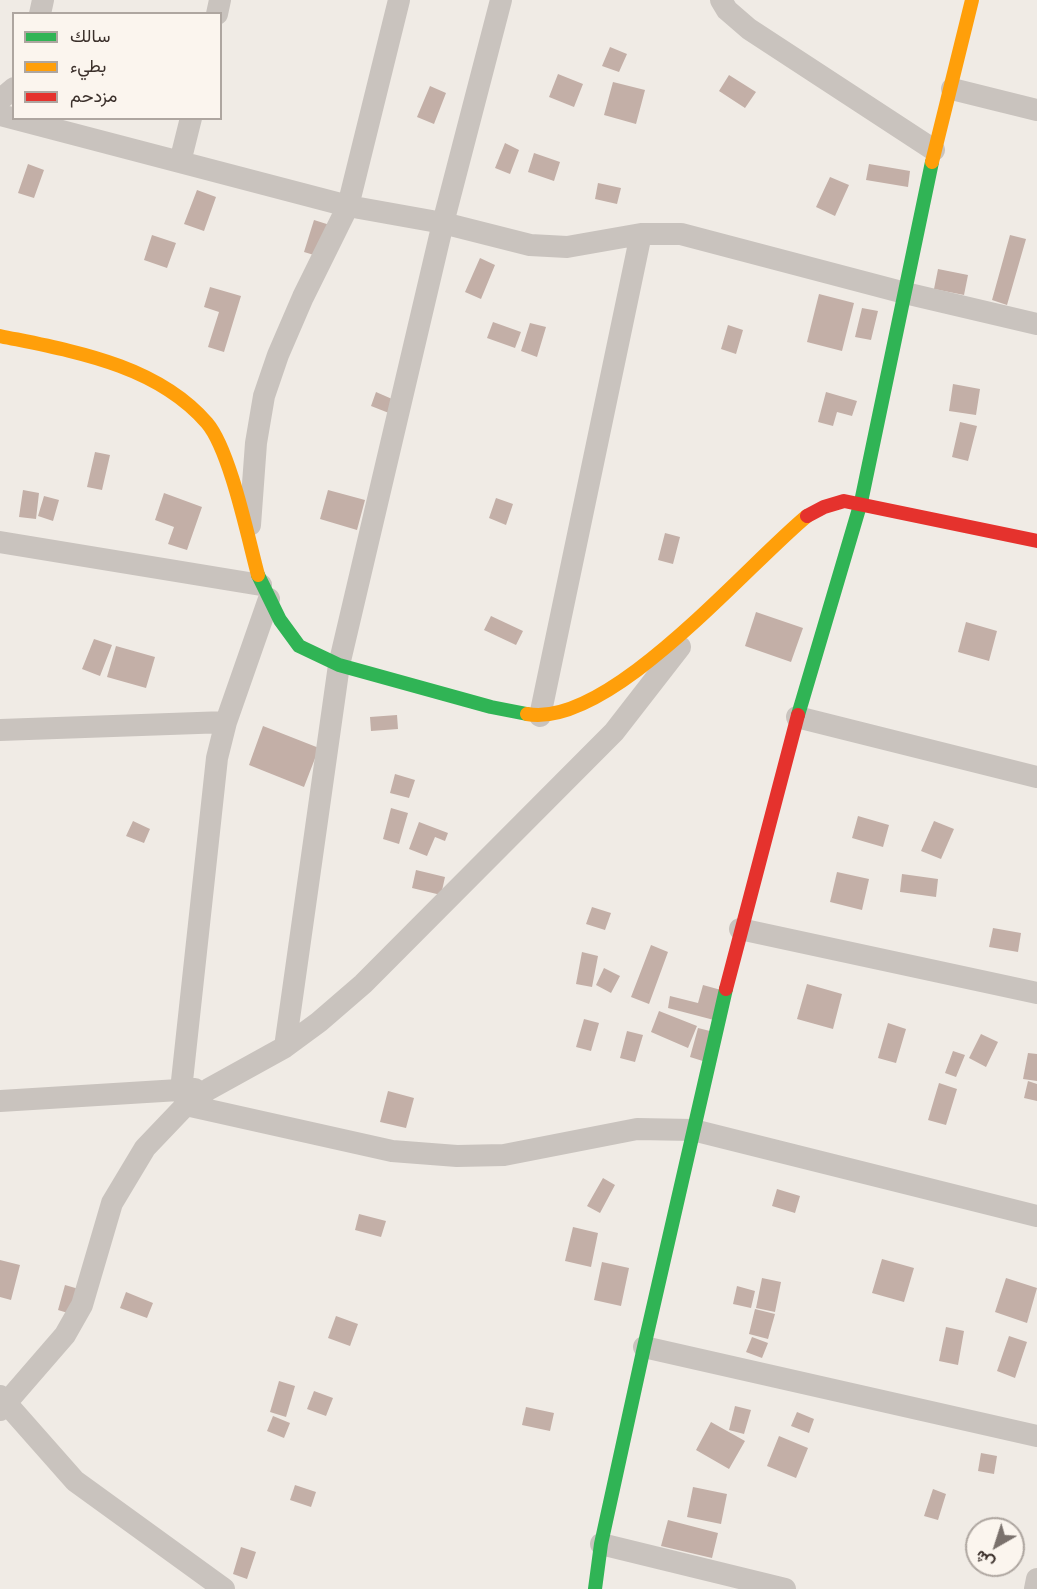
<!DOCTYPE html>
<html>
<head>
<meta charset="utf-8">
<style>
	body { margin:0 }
	#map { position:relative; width:1037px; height:1589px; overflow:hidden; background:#f0ebe5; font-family:Jost,Vazirmatn,sans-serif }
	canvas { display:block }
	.legend { position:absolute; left:12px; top:12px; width:210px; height:108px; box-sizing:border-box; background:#fbf5ee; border:2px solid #aea6a0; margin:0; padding:8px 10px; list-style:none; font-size:18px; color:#3b302b }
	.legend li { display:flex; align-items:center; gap:12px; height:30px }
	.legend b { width:30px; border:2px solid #aea6a0 }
	.north { position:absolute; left:965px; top:1517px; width:60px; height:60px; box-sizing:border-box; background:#fbf5ee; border:2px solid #aea6a0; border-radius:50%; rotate:219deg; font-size:16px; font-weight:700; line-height:24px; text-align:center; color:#3b302b }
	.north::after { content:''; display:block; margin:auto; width:21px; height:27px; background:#7a716c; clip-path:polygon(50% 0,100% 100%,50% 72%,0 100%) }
</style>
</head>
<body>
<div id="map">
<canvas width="1037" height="1589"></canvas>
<ul class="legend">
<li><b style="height:8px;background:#30b455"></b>سالك</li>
<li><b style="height:8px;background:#ff9f0a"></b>بطيء</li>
<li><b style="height:8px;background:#e5322d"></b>مزدحم</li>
</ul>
<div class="north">ش</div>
</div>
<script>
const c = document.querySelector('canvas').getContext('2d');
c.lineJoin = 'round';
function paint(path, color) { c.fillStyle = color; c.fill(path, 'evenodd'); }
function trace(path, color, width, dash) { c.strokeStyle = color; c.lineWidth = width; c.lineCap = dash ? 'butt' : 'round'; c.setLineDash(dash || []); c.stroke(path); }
paint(new Path2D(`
	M610 47 627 54 619 72 602 66Z
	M558 74 583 84 574 107 549 97Z
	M729 75 756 92 745 108 719 91Z
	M613 82 645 90 636 124 604 115Z
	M430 86 446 93 434 124 417 117Z
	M505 143 519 150 510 174 495 168Z
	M534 153 560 162 554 181 528 172Z
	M28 164 44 170 34 198 18 193Z
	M869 164 910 171 908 187 866 180Z
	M830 177 849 185 835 216 816 207Z
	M598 183 621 188 617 204 595 199Z
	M197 190 216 197 204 231 184 224Z
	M314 220 333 226 324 258 304 252Z
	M152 235 176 243 167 268 144 260Z
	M1010 235 1026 239 1007 305 992 300Z
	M480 258 495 265 481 299 465 292Z
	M938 269 968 275 964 295 934 289Z
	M210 287 241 296 224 352 208 347 219 312 204 307Z
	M819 294 854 303 842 351 807 342Z
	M862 308 878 311 871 340 855 337Z
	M493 322 521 332 515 348 487 338Z
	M530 323 546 327 537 357 521 351Z
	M728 325 743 330 736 354 721 349Z
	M953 384 980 389 976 415 949 411Z
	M376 392 399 402 394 415 371 406Z
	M826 392 857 401 852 416 837 412 833 426 818 422Z
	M960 422 977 426 968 461 952 457Z
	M95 452 110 455 102 490 87 487Z
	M23 490 39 493 36 519 19 517Z
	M328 490 365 500 357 530 320 519Z
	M164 493 202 507 187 550 168 544 174 527 155 520Z
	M44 496 59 500 53 521 38 516Z
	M496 498 513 504 506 525 489 518Z
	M665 533 680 537 673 564 658 560Z
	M756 612 803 628 791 662 745 646Z
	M491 616 523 631 516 645 484 630Z
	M966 622 997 631 989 661 958 652Z
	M94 639 112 645 100 676 82 669Z
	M116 646 155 657 146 688 107 677Z
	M397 715 398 729 371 731 370 717Z
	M263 726 319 748 304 787 249 765Z
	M395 774 415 780 409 798 390 793Z
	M391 808 408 813 399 844 383 839Z
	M858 816 889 825 883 847 852 838Z
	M133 821 150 829 144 843 126 836Z
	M934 821 954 829 941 859 921 851Z
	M419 822 448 833 445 841 435 837 427 856 409 849Z
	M416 870 445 877 441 895 412 888Z
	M837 872 869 879 862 910 830 902Z
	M902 874 938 879 936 897 900 892Z
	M592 907 611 913 605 930 586 924Z
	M993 928 1021 933 1018 952 989 947Z
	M651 945 668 952 649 1004 631 997Z
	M582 952 598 956 592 987 576 984Z
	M604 968 620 976 611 993 596 985Z
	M807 984 842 994 833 1029 797 1019Z
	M703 985 721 990 714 1020 668 1008 670 996 698 1003Z
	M659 1011 697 1026 688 1048 651 1032Z
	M584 1019 599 1023 591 1051 576 1047Z
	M888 1023 906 1029 896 1063 878 1058Z
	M698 1028 714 1032 706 1062 690 1057Z
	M627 1031 643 1035 635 1062 620 1058Z
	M981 1034 998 1042 986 1067 969 1058Z
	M953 1051 965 1055 956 1077 945 1073Z
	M1028 1053 1037 1054V1081L1023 1079Z
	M1028 1081 1037 1084V1101L1024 1098Z
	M939 1083 957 1089 946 1125 928 1120Z
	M388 1091 414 1098 406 1128 380 1122Z
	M603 1178 615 1185 600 1213 587 1206Z
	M777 1189 800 1196 795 1213 772 1206Z
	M359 1214 386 1221 381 1237 355 1230Z
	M573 1227 598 1233 591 1267 565 1261Z
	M882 1259 914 1268 904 1302 872 1293Z
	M0 1260 20 1265 11 1300 0 1297Z
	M602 1262 629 1268 621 1306 594 1300Z
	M762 1278 781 1282 775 1312 756 1308Z
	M1006 1278 1037 1288 1027 1323 995 1312Z
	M65 1285 89 1292 81 1317 58 1310Z
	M737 1286 755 1291 751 1308 733 1304Z
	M126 1292 153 1303 147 1318 120 1308Z
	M755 1309 775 1314 768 1339 749 1334Z
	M336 1316 358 1324 350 1346 328 1338Z
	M946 1327 964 1331 958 1365 939 1361Z
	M1009 1336 1027 1342 1015 1378 997 1371Z
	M752 1337 768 1343 762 1358 746 1352Z
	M279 1381 295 1386 286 1417 270 1412Z
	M314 1391 333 1398 326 1416 307 1409Z
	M735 1406 751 1410 744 1434 729 1430Z
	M526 1407 554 1413 550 1431 522 1425Z
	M797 1412 814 1419 809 1433 791 1426Z
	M273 1416 290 1423 284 1438 267 1431Z
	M711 1422 745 1441 729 1469 696 1450Z
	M779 1436 808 1448 796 1478 767 1466Z
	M981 1453 997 1456 994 1474 978 1471Z
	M295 1485 316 1492 311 1507 290 1500Z
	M693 1487 727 1494 721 1524 687 1517Z
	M933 1489 946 1494 938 1520 924 1516Z
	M668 1520 718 1533 712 1558 661 1546Z
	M241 1547 256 1552 247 1579 233 1574Z`), '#c3afa7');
trace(new Path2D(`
	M721 0 727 10 749 29 934 150
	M40 14 43 0
	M217 14 220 0
	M952 89 1037 110
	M0 100 14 88
	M0 115 348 206 443 223 530 245 567 247 641 234H681L905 293 1037 324
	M180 162 191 118
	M250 525 256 443 264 396 278 355 303 297 348 206 399 0
	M0 542 261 585
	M540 716 641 234
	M797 717 1037 777
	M0 730 226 722
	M740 929 1037 993
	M285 1047 339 665 443 223 501 0
	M181 1090 217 758 226 722 269 599
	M0 1101 195 1089
	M186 1105 392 1151 457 1156 504 1155 637 1129 693 1130 1037 1216
	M644 1347 1037 1436
	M0 1396 75 1481 224 1589
	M0 1410 65 1335 82 1305 112 1203 145 1148 186 1105 209 1089 285 1047 319 1022 363 984 614 732 680 647
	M601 1544 785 1589
	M1035 1589 1037 1579`), '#c9c3be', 22);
trace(new Path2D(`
	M258 575 280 620 299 646 339 665 491 707 527 714
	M798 715 861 502 932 162
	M595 1589 601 1544 644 1347 726 989`), '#30b455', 14);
trace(new Path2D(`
	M932 162 972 0
	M0 336C72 351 156 364 207 423 230 450 248 538 258 575
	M527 714C609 729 745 567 807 516`), '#ff9f0a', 14);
trace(new Path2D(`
	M807 516 824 507 844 501 1037 541
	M726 989 798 715`), '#e5322d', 14);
</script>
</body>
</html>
